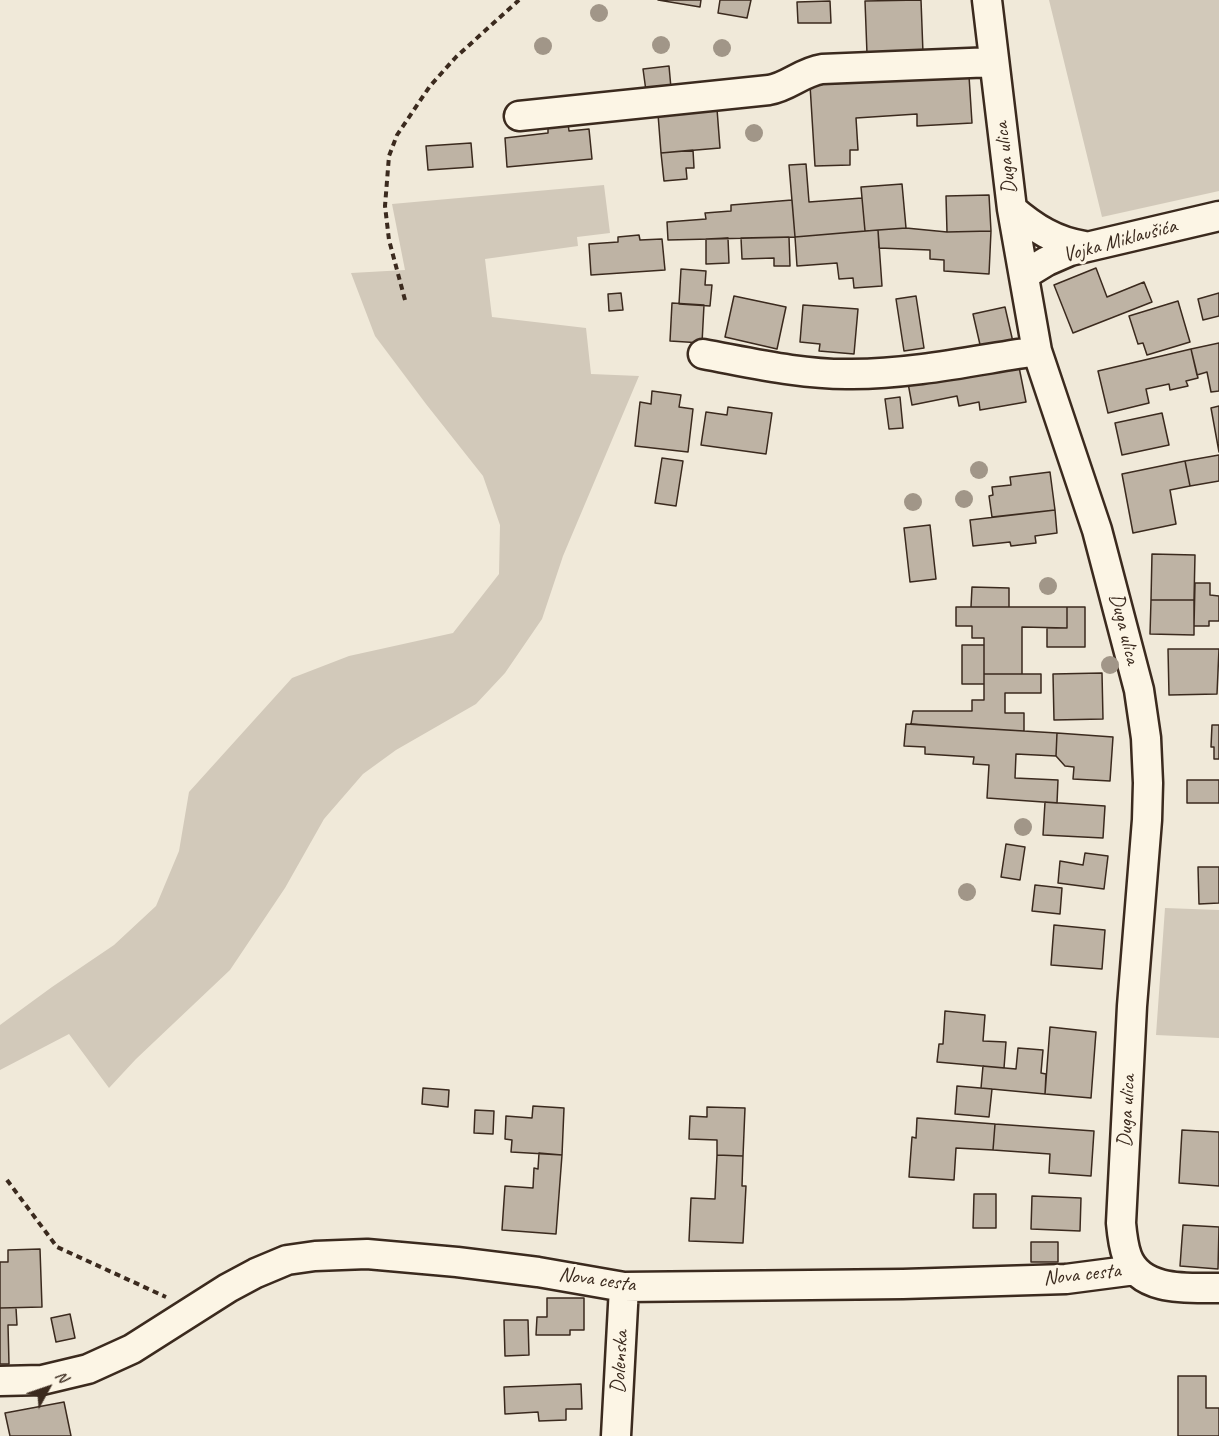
<!DOCTYPE html>
<html>
<head>
<meta charset="utf-8">
<style>
	body { margin:0 }
	#map { position:relative; width:1219px; height:1436px; overflow:hidden; background:#f0e9d9; font-family:Caveat,sans-serif }
	canvas { display:block }
	.north { position:absolute; left:18px; top:1358px; width:60px; height:60px; -webkit-text-stroke:4px #fcf5e5; paint-order:stroke; rotate:50deg; font-size:16px; font-weight:700; line-height:24px; text-align:center; color:#3b2a1e }
	.north::after { content:''; display:block; margin:auto; width:21px; height:27px; background:#3b2a1e; clip-path:polygon(50% 0,100% 100%,50% 72%,0 100%) }
</style>
</head>
<body>
<div id="map">
<canvas width="1219" height="1436"></canvas>
<div class="north">N</div>
</div>
<script>
const c = document.querySelector('canvas').getContext('2d');
c.lineJoin = 'round';
function paint(path, color) { c.fillStyle = color; c.fill(path, 'evenodd'); }
function trace(path, color, width, dash) { c.strokeStyle = color; c.lineWidth = width; c.lineCap = dash ? 'butt' : 'round'; c.setLineDash(dash || []); c.stroke(path); }
function drawText(font, color, halo, rows, align = 'center') {
  c.font = font + ' Caveat,sans-serif'; c.lineWidth = 6; c.setLineDash([]); c.textBaseline = 'middle'; c.strokeStyle = halo; c.fillStyle = color; for (const [text, x, y, turn = 0] of rows) {
    c.save(); c.translate(x, y); c.rotate((+turn || 0) * Math.PI / 180); c.textAlign = isNaN(turn) ? turn : align; if (halo) c.strokeText(text, 0, 0); c.fillText(text, 0, 0); c.restore();
  }
}
paint(new Path2D(`
	M1049 0H1219V191L1102 217Z
	M604 185 610 233 577 237 578 246 485 259 492 317 586 328 591 374 639 376 563 556 542 619 505 673 476 704 396 750 363 774 324 819 285 888 230 970 136 1059 109 1088 69 1034 0 1070V1025L52 987 114 945 156 906 179 851 189 792 292 678 349 656 453 633 499 574 500 525 483 476 426 404 375 336 351 273 405 270 392 204Z
	M1165 908 1219 910V1038L1156 1035Z`), '#d2c9ba');
const building = new Path2D(`
	M658 0H701L700 7Z
	M720 0H751L747 18 718 13Z
	M921 0 923 53 867 54 865 1Z
	M830 1 831 23H798L797 2Z
	M669 66 671 88 646 91 643 69Z
	M969 76 972 123 917 126V114L856 118 858 150H850V165L815 166 810 85Z
	M717 109 720 148 661 153 658 114Z
	M568 123 569 131 589 129 592 159 507 167 505 138 548 133V125Z
	M471 143 473 167 428 170 426 146Z
	M693 150 694 168H686L687 179 664 181 661 153Z
	M806 164 809 202 862 198 865 231 795 237 789 165Z
	M902 184 906 228 865 231 861 187Z
	M989 195 991 231 947 232 946 196Z
	M792 200 795 237 668 240 667 222 706 219 705 213 731 211V205Z
	M906 228 947 232 991 231 989 274 944 271V260L930 259V250L879 248 878 230Z
	M878 230 882 286 854 288 853 278 839 279 837 263 797 266 795 237Z
	M639 235 640 240 662 239 665 270 591 275 589 244 618 242V237Z
	M789 237 790 266H774V258L742 259 741 238Z
	M728 238 729 263 706 264V239Z
	M1096 268 1107 297 1144 282 1152 302 1073 333 1054 285Z
	M681 269 706 271 705 285H712L710 306 679 304Z
	M621 293 623 310 609 311 608 294Z
	M1219 293V316L1203 320 1198 299Z
	M734 296 786 307 777 349 725 337Z
	M916 296 924 348 904 351 896 299Z
	M1178 301 1190 342 1147 355 1143 343 1138 344 1129 316Z
	M672 303 704 305 702 343 670 341Z
	M803 305 858 309 854 354 819 351 820 344 800 342Z
	M1005 307 1013 342 981 349 973 314Z
	M1219 343V391L1211 392 1207 372 1197 375 1191 349Z
	M1191 349 1198 378 1186 381 1188 386 1170 390 1169 384 1146 389 1149 403 1108 413 1098 371Z
	M1018 362 1026 402 980 410 979 402 959 406 957 396 912 405 908 383Z
	M652 391 681 395 679 407 693 409 688 452 635 446 640 402 651 404Z
	M900 397 903 428 889 429 885 399Z
	M1219 406V452L1211 408Z
	M728 407 772 413 766 454 701 445 706 412 727 415Z
	M1162 413 1169 445 1122 455 1115 423Z
	M1219 455V481L1190 486 1185 461Z
	M662 458 683 461 676 506 655 503Z
	M1185 461 1190 486 1170 490 1176 524 1133 533 1122 474Z
	M1050 472 1055 510 992 517 989 496 993 495 992 487 1011 485 1010 477Z
	M1055 510 1057 533 1035 536 1036 543 1011 546 1010 542 973 546 970 520Z
	M930 525 936 579 910 582 904 528Z
	M1152 554 1195 555 1194 600H1151Z
	M1195 583H1210V595L1219 596V621H1209V626H1194Z
	M972 587 1009 588V607H971Z
	M1151 600H1194V635L1150 634Z
	M956 607H1067V628L1022 627V674H984V638H972V626H956Z
	M1067 607H1085V647H1047V628H1067Z
	M962 645H984V684H962Z
	M1168 649H1219L1217 694 1169 695Z
	M1102 673 1103 719 1054 720 1053 674Z
	M984 674H1041V693H1005V713H1024V731L911 724 913 711H972V700H984Z
	M906 724 1057 733 1056 756 1016 754 1015 778 1058 780 1057 803 987 798 989 765 973 764 974 757 925 754V747L904 746Z
	M1212 725H1219V759H1214V747H1211Z
	M1057 733 1113 737 1110 781 1073 779 1074 767 1065 766 1056 756Z
	M1187 780H1219V803H1187Z
	M1045 802 1105 806 1103 838 1043 835Z
	M1006 844 1025 847 1020 880 1001 877Z
	M1085 853 1108 856 1104 889 1058 883 1060 861 1083 865Z
	M1198 867H1219V903L1199 904Z
	M1035 885 1062 888 1060 914 1032 911Z
	M1054 925 1105 930 1102 969 1051 965Z
	M945 1011 985 1015 983 1041 1006 1042 1004 1068 937 1062 939 1044H943Z
	M1050 1027 1096 1032 1091 1098 1045 1094Z
	M1018 1048 1043 1050 1041 1073 1046 1074 1045 1094 981 1088 983 1066 1016 1069Z
	M957 1086 992 1089 989 1117 955 1114Z
	M423 1088 449 1090 448 1107 422 1104Z
	M533 1106 564 1108 562 1155 511 1152 512 1140 505 1139 506 1116 532 1118Z
	M707 1107 745 1108 743 1156 717 1155V1140L689 1139 690 1116 707 1117Z
	M475 1110 494 1111 493 1134 474 1133Z
	M917 1118 995 1124 993 1150 956 1148 954 1180 909 1177 912 1137 916 1138Z
	M995 1124 1094 1131 1091 1176 1049 1173 1050 1154 993 1150Z
	M1182 1130 1219 1132V1186L1179 1183Z
	M539 1153 562 1155 556 1234 502 1230 505 1186 533 1188 534 1168 538 1169Z
	M717 1155 743 1156 742 1186H746L743 1243 689 1241 691 1198 715 1199Z
	M974 1194H996V1228H973Z
	M1032 1196 1081 1198 1080 1231 1031 1229Z
	M1183 1225 1219 1227 1218 1269 1180 1266Z
	M1031 1242H1058V1262H1031Z
	M40 1249 42 1307 0 1308V1262H8V1250Z
	M547 1298H584V1330H570V1335H536L537 1317H547Z
	M0 1308H16L17 1325H8L9 1364H0Z
	M70 1314 75 1338 56 1342 51 1318Z
	M504 1320H528L529 1355 505 1356Z
	M1178 1376H1206V1408H1219V1436H1178Z
	M581 1384 582 1409H566V1420L539 1421 538 1412 505 1414 504 1387Z
	M64 1402 71 1436H10L5 1413Z`);
paint(building, '#beb3a4');
trace(building, '#3b2a1e', 1.5);
const minor = new Path2D(`
	M987 0 1012 209 1037 351 1097 530 1139 690 1146 738 1148 783 1147 820 1132 1006 1121 1223C1122 1234 1123 1245 1127 1256 1140 1292 1188 1288 1219 1288
	M519 116 769 90C788 87 802 72 822 69L994 62
	M1012 209C1034 228 1056 242 1085 246
	M1024 275 1047 261 1070 251 1219 216
	M703 354C752 363 802 375 852 374 914 374 976 360 1037 351
	M0 1381 42 1380 88 1369 132 1349 228 1288 256 1273 287 1260 315 1256 367 1254 457 1262 538 1272 624 1287 903 1284 1066 1279 1135 1270
	M616 1436 624 1287`);
trace(minor, '#3b2a1e', 33);
trace(new Path2D(`
	M405 300 389 240 385 206 389 156 397 135 430 86 456 57 519 0
	M7 1180 57 1247 166 1297`), '#3b2a1e', 4, [6, 4.5]);
trace(minor, '#fcf5e5', 28);
c.fillStyle = '#a19688';
for (const [x, y] of [
	[599,13],
	[661,45],
	[543,46],
	[722,48],
	[754,133],
	[979,470],
	[964,499],
	[913,502],
	[1048,586],
	[1110,665],
	[1023,827],
	[967,892]
]) { c.beginPath(); c.arc(x, y, 9, 0, 2 * Math.PI); c.fill(); }
drawText('21px', '#3b2a1e', '#fcf5e5', [
	["Duga ulica",1006,158,-97],
	["Vojka Miklaušića",1120,241,-15],
	["Duga ulica",1124,629,76],
	["Duga ulica",1127,1111,-87],
	["Nova cesta",1082,1275,-6],
	["Nova cesta",597,1280,8],
	["Dolenska",620,1362,-87]
]);
</script>
</body>
</html>
